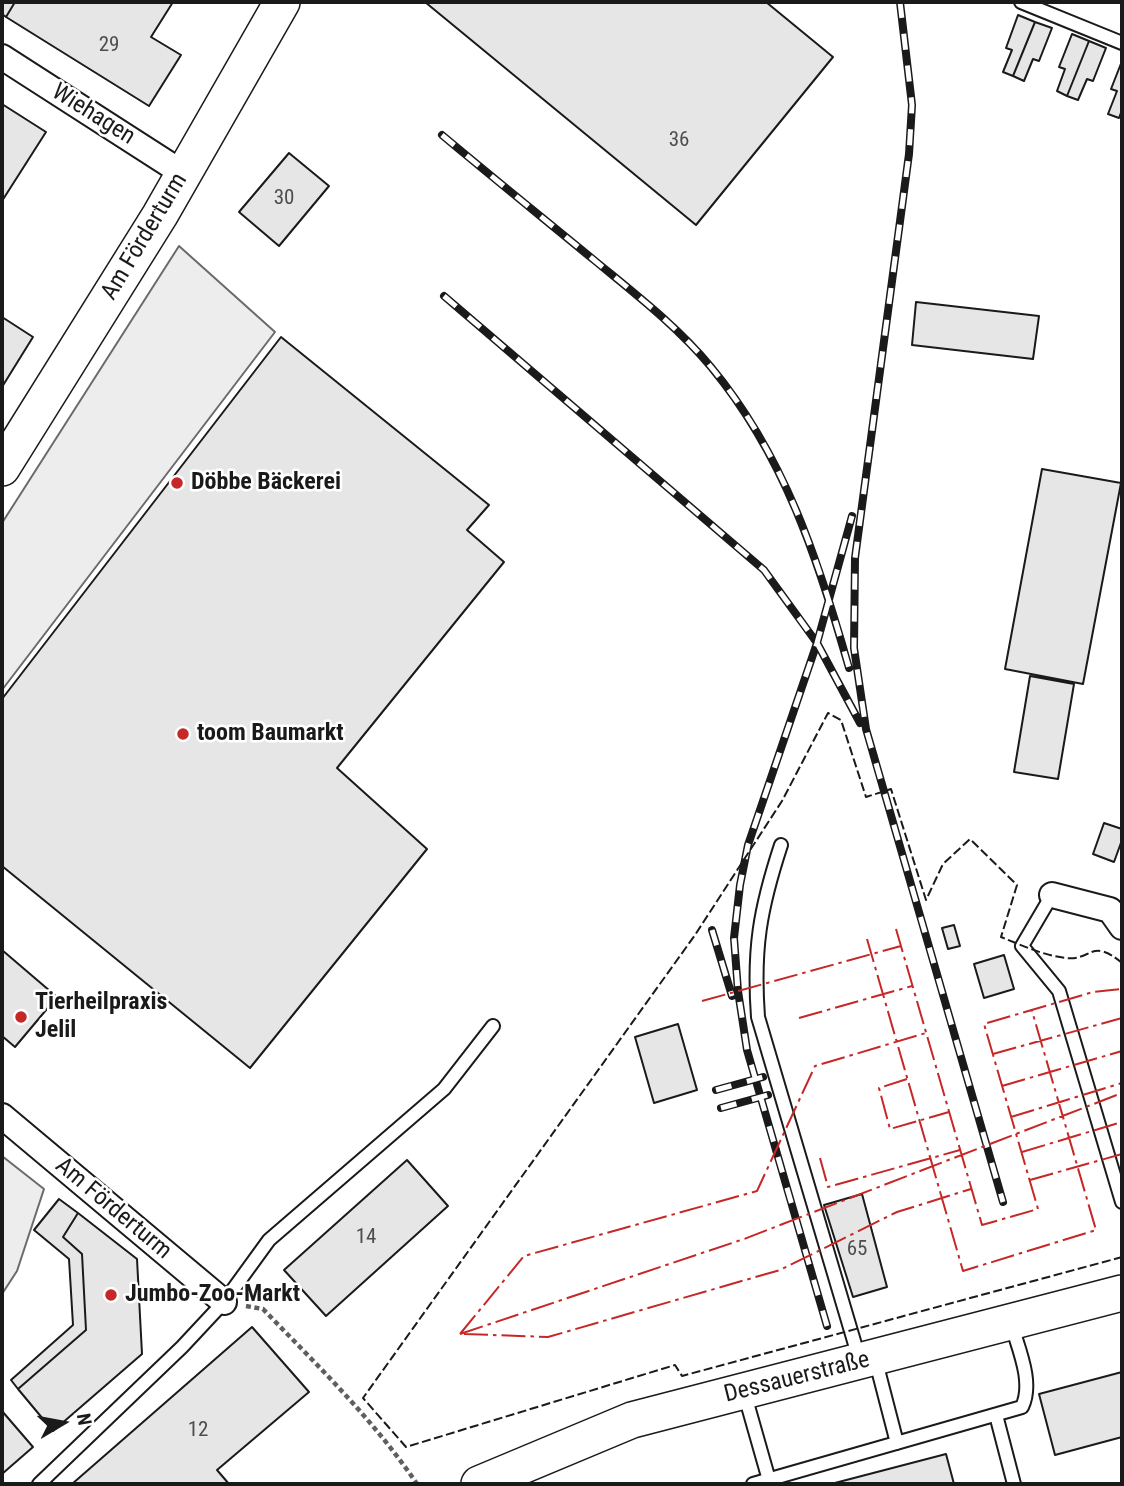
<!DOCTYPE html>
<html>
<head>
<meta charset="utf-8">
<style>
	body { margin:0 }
	#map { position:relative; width:1124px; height:1486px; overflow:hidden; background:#fff; font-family:"Roboto Condensed",sans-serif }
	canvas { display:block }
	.frame { position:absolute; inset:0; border:4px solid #1a1a1a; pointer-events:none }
	.north { position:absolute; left:28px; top:1388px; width:70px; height:70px; -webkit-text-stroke:5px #fff; paint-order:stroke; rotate:80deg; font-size:19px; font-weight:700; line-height:28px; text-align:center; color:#1a1a1a }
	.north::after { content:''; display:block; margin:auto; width:24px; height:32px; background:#1a1a1a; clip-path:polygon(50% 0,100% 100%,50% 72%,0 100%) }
</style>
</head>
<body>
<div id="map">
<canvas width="1124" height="1486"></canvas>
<div class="frame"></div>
<div class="north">N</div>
</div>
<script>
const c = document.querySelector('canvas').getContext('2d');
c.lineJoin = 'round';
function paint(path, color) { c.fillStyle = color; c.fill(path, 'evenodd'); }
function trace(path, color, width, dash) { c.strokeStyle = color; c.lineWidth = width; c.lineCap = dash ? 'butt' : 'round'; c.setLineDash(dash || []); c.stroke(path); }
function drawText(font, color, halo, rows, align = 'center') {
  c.font = font + ' "Roboto Condensed",sans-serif'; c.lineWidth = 5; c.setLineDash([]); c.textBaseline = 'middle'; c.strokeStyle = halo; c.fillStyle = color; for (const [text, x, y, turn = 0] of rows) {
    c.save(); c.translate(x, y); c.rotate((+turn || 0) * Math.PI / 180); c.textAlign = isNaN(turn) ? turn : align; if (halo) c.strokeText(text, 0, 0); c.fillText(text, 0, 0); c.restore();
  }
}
const parking = new Path2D(`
	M179 246 275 332 2 690V523Z
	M2 1156 44 1189 17 1271 2 1294Z`);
paint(parking, '#ededed');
trace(parking, '#6a6a6a', 2);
const building = new Path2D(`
	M2 2H15L6 17 2 14Z
	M15 2H173L151 37 181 55 149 106 6 17Z
	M425 2H766L833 57 696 225Z
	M1018 15 1035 22 1013 76 1003 72 1012 50 1006 48Z
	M1035 22 1052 28 1039 61 1033 59 1024 81 1013 76Z
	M1072 34 1089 41 1067 96 1057 91 1065 69 1059 67Z
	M1089 41 1106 48 1093 81 1087 79 1078 100 1067 96Z
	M1122 61V110L1119 118 1108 114 1117 91 1111 89Z
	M2 104 46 132 2 201Z
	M289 153 329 186 279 246 239 212Z
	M916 302 1039 316 1033 359 912 345Z
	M2 317 33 337 2 387Z
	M281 337 489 505 467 530 504 562 337 768 427 849 250 1068 2 866V699Z
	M1042 469 1121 483 1083 684 1005 669Z
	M1030 676 1074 684 1058 779 1014 772Z
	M1104 823 1122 829V840L1114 862 1093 854Z
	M954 925 960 946 948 949 942 928Z
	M2 950 57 997 15 1047 2 1036Z
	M1004 955 1014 989 984 998 974 964Z
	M678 1024 697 1090 654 1103 635 1037Z
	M407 1160 448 1206 326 1316 284 1270Z
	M862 1194 887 1287 853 1297 824 1205Z
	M59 1199 78 1213 63 1237 82 1254 86 1330 18 1389 11 1380 73 1325 69 1259 34 1230Z
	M78 1213 137 1259 142 1354 53 1431 18 1389 86 1330 82 1254 63 1237Z
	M252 1327 309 1392 217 1470 229 1484H72Z
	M1122 1372V1437L1055 1455 1039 1394Z
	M2 1411 33 1447 2 1474Z
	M946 1454 954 1484H831Z`);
paint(building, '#e6e6e6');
trace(building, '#1a1a1a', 2);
const lane = new Path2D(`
	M1021 2 1122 43
	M781 845C760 909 753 949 758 1017L859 1358
	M1052 895 1022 946 1059 991 1122 1202
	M875 1358 897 1443
	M744 1392 769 1480
	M996 1415 1014 1484
	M39 1484 182 1347 224 1302 269 1240 444 1089 493 1026
	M753 1484 1022 1407C1034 1382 1018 1348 1011 1323`);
const street = new Path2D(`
	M2 57 184 174
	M1052 895 1110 910 1122 927
	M2 1116 224 1302`);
const secondary = new Path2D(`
	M2 468 160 215 282 2
	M479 1484 632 1420 1122 1293`);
trace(lane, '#1a1a1a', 16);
trace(street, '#1a1a1a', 28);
trace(secondary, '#1a1a1a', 38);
trace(new Path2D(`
	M246 1306 263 1309C317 1365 373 1419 417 1484`), '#5f5f5f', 4.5, [5, 3.5]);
trace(lane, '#fff', 12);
trace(street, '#fff', 24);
trace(secondary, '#fff', 35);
const rail = new Path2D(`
	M900 2 912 105 909 154 855 558 854 648 866 729 1003 1202
	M442 135C492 177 543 218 594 260 634 293 677 326 711 367 784 455 818 559 849 668
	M444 296 764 570 817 643 860 723
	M712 930 732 996
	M716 1090 763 1077
	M721 1108 768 1095
	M827 1326 747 1050 738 991 734 938 740 885 748 845 817 643 852 516`);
trace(rail, '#1a1a1a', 8);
trace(rail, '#fff', 5, [16]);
trace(new Path2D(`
	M1122 963C1091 937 1092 961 1066 958 1045 956 1021 945 1001 937L1017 885 970 839 943 864 926 900 891 789 866 797 841 720 828 713 782 801 695 935 363 1398 406 1447 675 1365 682 1376 1122 1257`), '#1a1a1a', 2, [9, 3.5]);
trace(new Path2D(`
	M896 929 982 1225 1038 1209 984 1024 1093 992 1122 989
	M867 939 963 1271 1096 1230 1032 1011
	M702 1001 901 946
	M799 1018 912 986
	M993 1054 1122 1018
	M907 1079 879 1088 890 1129 949 1112
	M1002 1086 1122 1051
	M1011 1117 1122 1083
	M1022 1152 1122 1122
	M820 1158 828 1187 960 1150
	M1030 1180 1122 1154
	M460 1334 744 1239 1122 1093
	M460 1334 524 1256 757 1191 815 1066 926 1033
	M464 1334 548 1337 780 1270 897 1212 971 1189`), '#c62828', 2, [24, 5, 3.5, 5]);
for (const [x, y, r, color] of [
	[177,483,7,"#c62828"],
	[183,734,7,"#c62828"],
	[21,1017,7,"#c62828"],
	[111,1295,7,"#c62828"]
]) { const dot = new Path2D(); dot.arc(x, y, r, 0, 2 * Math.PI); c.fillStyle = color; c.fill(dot); trace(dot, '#fff', 2.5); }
drawText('21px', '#4d4d4d', null, [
	["29",109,46],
	["36",679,141],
	["30",284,199],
	["14",366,1238],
	["65",857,1250],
	["12",198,1431]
]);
drawText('24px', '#1a1a1a', '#fff', [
	["Wiehagen",93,115,32],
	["Am Förderturm",145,237,-59],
	["Am Förderturm",113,1209,40],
	["Dessauerstraße",797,1378,-14]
]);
drawText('bold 24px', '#1a1a1a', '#fff', [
	["Döbbe Bäckerei",191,483],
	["toom Baumarkt",197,734],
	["Tierheilpraxis",35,1003],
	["Jelil",35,1031],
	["Jumbo-Zoo-Markt",125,1295]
], 'left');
</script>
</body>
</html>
